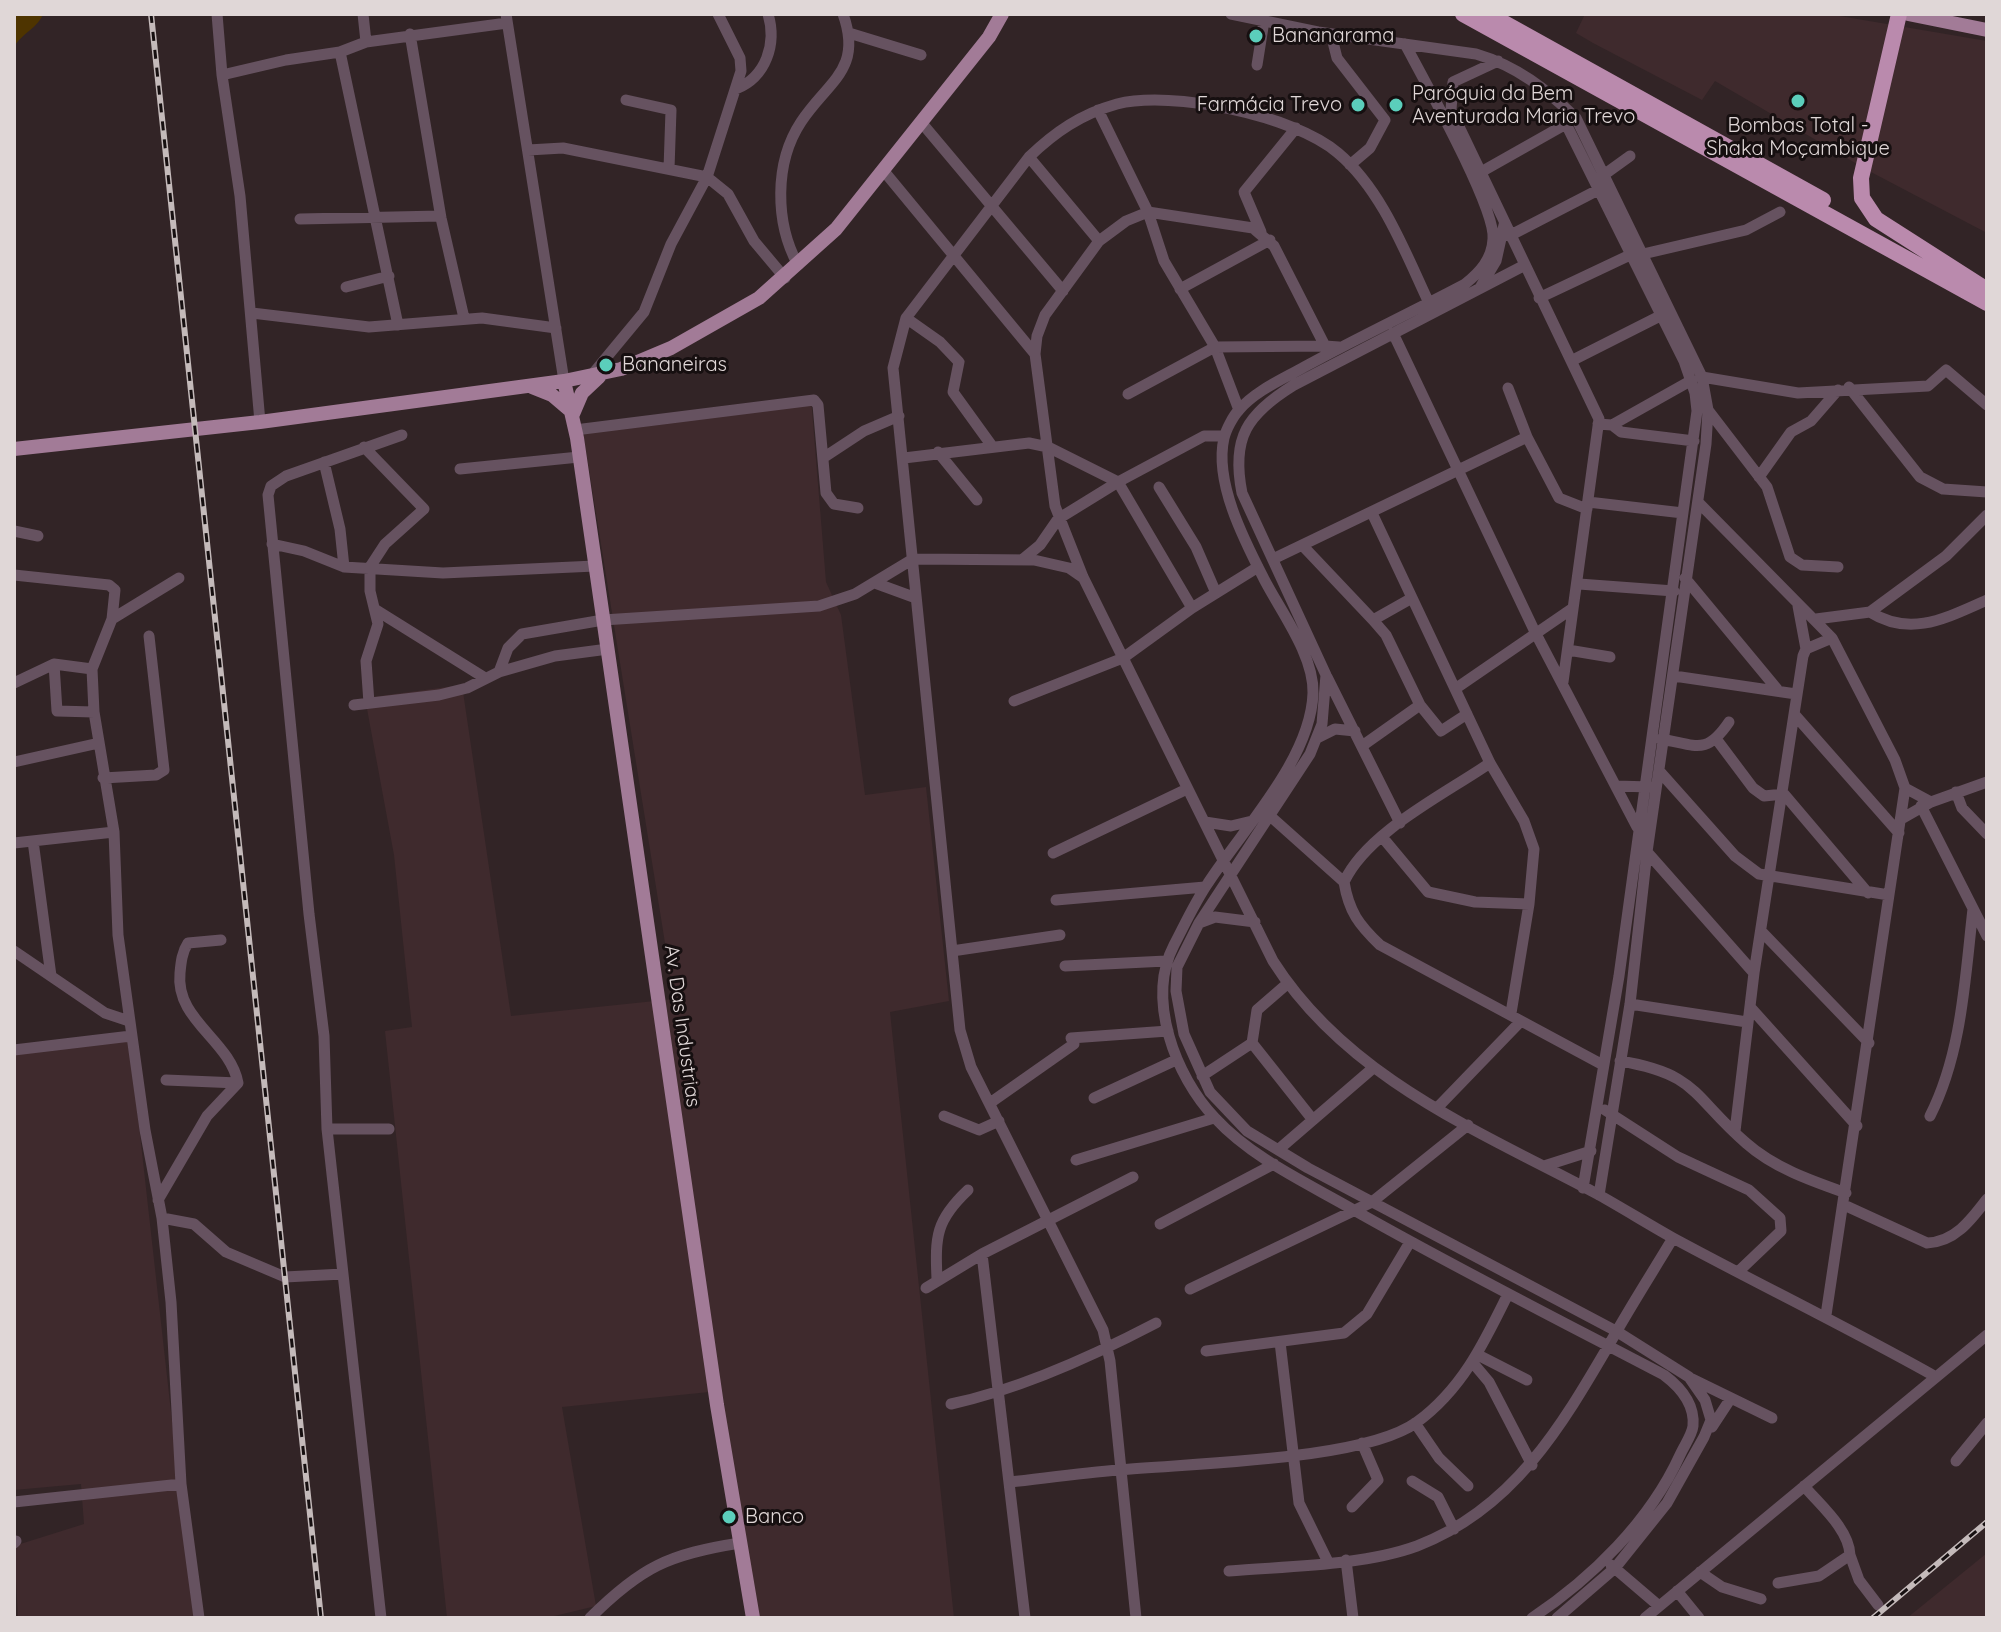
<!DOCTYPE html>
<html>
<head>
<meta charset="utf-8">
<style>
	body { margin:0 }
	#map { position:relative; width:2001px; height:1632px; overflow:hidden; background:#322426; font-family:Quicksand,sans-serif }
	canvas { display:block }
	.frame { position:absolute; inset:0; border:16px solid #e0d7d7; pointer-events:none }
</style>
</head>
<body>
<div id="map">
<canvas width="2001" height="1632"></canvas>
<div class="frame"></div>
</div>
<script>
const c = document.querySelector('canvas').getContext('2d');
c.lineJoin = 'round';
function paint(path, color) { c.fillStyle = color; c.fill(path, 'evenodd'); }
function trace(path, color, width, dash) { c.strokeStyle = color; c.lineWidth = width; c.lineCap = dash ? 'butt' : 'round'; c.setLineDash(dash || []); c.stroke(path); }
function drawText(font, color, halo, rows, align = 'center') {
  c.font = font + ' Quicksand,sans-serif'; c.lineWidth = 6; c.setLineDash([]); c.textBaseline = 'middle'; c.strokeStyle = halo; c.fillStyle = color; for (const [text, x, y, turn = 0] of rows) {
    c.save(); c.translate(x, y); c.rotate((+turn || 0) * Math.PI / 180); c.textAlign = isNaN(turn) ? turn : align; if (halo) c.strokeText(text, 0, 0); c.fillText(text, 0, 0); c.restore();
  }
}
paint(new Path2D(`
	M1585 14H1828L1987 41V233L1869 171 1715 81 1702 100 1593 43 1576 33Z
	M811 398 826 582 841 615 865 795 926 787 949 1001 890 1012 954 1618H755L719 1391 562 1407 596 1606 546 1618H447L385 1031 412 1027 394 855 365 698 462 685 511 1016 674 999 582 426Z
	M129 1036 194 1618H18L14 1546 84 1524 81 1484 14 1490V1049Z
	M1987 1553V1618H1907Z`), '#3f2a2d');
paint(new Path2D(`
	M14 14H43C38 28 22 33 14 47Z`), '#4e3400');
trace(new Path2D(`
	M217 14 222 75 240 196 260 422
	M363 14 366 42
	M506 14 564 381
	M1231 14 1318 32 1476 54C1517 66 1546 89 1576 118L1702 377 1708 410 1706 444 1647 852 1630 1004 1599 1195
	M849 33 921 55
	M410 34 441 218 464 318
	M1331 34 1337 58 1385 120 1370 148 1350 165
	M1405 44C1423 78 1496 208 1493 239 1492 259 1480 272 1465 284 1412 312 1357 338 1304 367 1283 379 1255 391 1239 410 1233 416 1226 430 1224 438 1214 482 1244 540 1264 579 1281 612 1314 655 1313 693 1311 759 1243 829 1208 883 1195 902 1185 924 1174 945 1146 999 1175 1076 1215 1118 1252 1158 1305 1182 1352 1209 1454 1267 1559 1320 1664 1375 1680 1387 1695 1404 1693 1426 1692 1435 1684 1446 1680 1455 1650 1521 1592 1578 1532 1618
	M340 52 398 325
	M1498 61 1453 82 1451 110 1599 419 1563 682
	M1257 65 1264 21
	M222 75 286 60 340 52 366 42 507 23
	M736 89C766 77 777 44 768 14
	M626 100 671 110 669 169
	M1565 108 1566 124 1684 361 1695 393 1697 411 1619 976 1583 1188
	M1098 110 1148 212 1164 261 1215 347 1239 410
	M921 122 1063 291
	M528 150 563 148 707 177 728 194 754 241 785 278
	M1029 157 1099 241
	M883 170 1035 354
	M1481 172 1566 124
	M1605 174 1630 156
	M300 219 440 216
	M1261 232 1244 192 1296 128
	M1509 236 1600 189
	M1643 254 1746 230 1780 212
	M798 265C775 223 774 163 801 122 828 81 863 70 843 14
	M1525 265 1294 385C1247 414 1231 438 1242 493L1326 675 1322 724 1310 754 1199 923 1177 967 1176 991 1184 1034 1210 1092 1247 1131 1308 1168 1616 1331 1689 1377 1705 1400 1711 1420 1704 1437 1667 1503 1615 1568 1557 1618
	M1481 286 1496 261 1504 225
	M346 287 389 276
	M1180 289 1270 240
	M1539 298 1630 255
	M252 313 369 327 482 318 556 328
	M906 318 940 342 959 362 953 392 992 446
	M1393 333 1535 632 1637 827
	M1339 347 1325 346 1274 246 1253 228 1148 212 1126 221 1099 241 1045 315 1037 336 1035 354 1055 506 1083 577 1273 961C1348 1079 1481 1132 1599 1195 1624 1209 1648 1224 1673 1238 1760 1285 1849 1328 1936 1377
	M1573 360 1660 316
	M591 376 644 312 671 244 707 177 741 71 740 58 718 14
	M1702 377 1798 393 1928 386 1946 370 1987 405
	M1849 387 1920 477 1943 489 1987 492
	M1508 388 1527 437
	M1128 394 1215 347 1325 346
	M1708 410 1767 487 1790 557 1802 565 1838 567
	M1598 424 1612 425 1621 432 1694 441
	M1612 425 1692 380
	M575 430 814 400 818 405 826 493 834 504 858 508
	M364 447 424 509 385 544 370 567V591L378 624 366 661 369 703
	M938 452 977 500
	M823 458 864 431 899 416
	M904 458 1029 443 1048 447 1118 482 1192 608
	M324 462 340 529 344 567
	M460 469 579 457
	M1759 477 1791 432 1811 421 1838 390
	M1159 487 1196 547 1216 593
	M1588 502 1683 513
	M1698 502 1832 638 1895 760 1905 788 1826 1315
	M1372 513 1490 763 1524 821 1534 849 1529 904 1511 1013
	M14 531 38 536
	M272 544 304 551 344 567 443 573 595 566
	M1302 545 1373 620 1412 598
	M1023 559 1040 545 1058 519 1118 482 1204 436H1224
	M1273 559 1527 437 1559 498 1587 509
	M14 575 109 585 115 590 112 619 92 669 94 712 114 832 118 935 145 1130 162 1218 171 1302 181 1484 199 1618
	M1685 578 1777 689
	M875 583 916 598
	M1579 584 1674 591
	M1798 606 1806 649
	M376 610 485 678
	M1870 612C1911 638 1948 617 1987 600
	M112 619 179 578
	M1816 619 1870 612 1946 556 1987 515
	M1373 620 1386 635 1420 705
	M1568 650 1610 657
	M54 664 57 711 94 712
	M499 672 508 648 522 634 603 620 819 606 855 594 913 559 1034 560 1069 568 1082 577
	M1674 676 1796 694
	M1327 677 1400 823
	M14 683 54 664 92 669
	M1455 689 1573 608
	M1014 701 1123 658 1192 608 1258 567
	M354 705 439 695 467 688 499 672 555 656 608 649
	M1794 714 1899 833
	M1317 738 1335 729 1355 731
	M1661 739C1696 745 1706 756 1729 722
	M1717 740 1753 788 1764 796 1784 794 1868 893
	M1362 746 1420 705 1441 731 1467 714
	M14 762 99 743
	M1490 763C1445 794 1367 832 1344 882 1349 912 1359 925 1380 945L1603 1065
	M1661 773 1735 856 1759 874 1889 895
	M103 778 156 775 164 770 149 636
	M1616 786 1651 787
	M1905 788 1931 802
	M1956 792 1962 808 1987 834
	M1921 806 1987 936
	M1269 815 1344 882
	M1903 818 1931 802 1987 782
	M1205 822 1231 826 1252 821
	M1383 838 1428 892 1475 902 1529 904
	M33 841 51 976
	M14 843 114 832
	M1647 852 1754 973
	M1053 853 1187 789
	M1056 900 1205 887
	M1199 923 1215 917 1255 922
	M1763 933 1869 1043
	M221 940 188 943C182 952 181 962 180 973 175 1020 230 1040 238 1083
	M14 951 105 1013 129 1021
	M952 951 1060 935
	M1065 966 1166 961
	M1287 984 1257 1010 1252 1043 1313 1120
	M1630 1004 1747 1022
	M1750 1007 1857 1126
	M1071 1038 1168 1031
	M14 1050 131 1036
	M1620 1061C1698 1074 1692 1096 1746 1143 1774 1168 1812 1181 1846 1193
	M1202 1076 1252 1043
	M166 1080 238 1083
	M1094 1098 1176 1060
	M990 1103 1074 1044
	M1437 1108 1521 1021
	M1605 1110 1678 1157 1749 1190 1780 1218 1781 1231 1739 1271
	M944 1116 979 1130 999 1121
	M1930 1116C1962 1053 1965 978 1973 909
	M327 1129H389
	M1735 1131 1754 973 1803 656 1806 649 1832 638
	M1278 1150 1372 1069
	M1076 1160 1214 1118
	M1544 1166 1591 1151
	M158 1200 207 1116 238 1083
	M1844 1205 1927 1243C1955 1242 1971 1220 1987 1199
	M162 1218 194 1224 226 1252 285 1277 343 1274
	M1160 1224 1274 1164
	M982 1254 1025 1618
	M937 1279C935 1236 936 1220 968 1190
	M926 1288 982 1254 1133 1177
	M1190 1289 1372 1202 1468 1125
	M1280 1342 1299 1503 1328 1562
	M1206 1351 1344 1333 1367 1314 1410 1242
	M1478 1355 1527 1380
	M1473 1363 1489 1382 1532 1465
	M1690 1378 1772 1418
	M951 1404C1021 1389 1093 1356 1156 1323
	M1415 1423 1439 1458 1468 1486
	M1712 1427 1731 1398
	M1956 1461 1987 1423
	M1412 1481 1438 1497 1454 1529
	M1010 1482C1046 1478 1082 1473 1119 1470 1189 1463 1364 1461 1417 1422 1462 1389 1484 1343 1508 1294
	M14 1502 181 1484
	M1352 1507 1378 1480 1362 1443
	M14 1543 16 1541
	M1850 1555 1859 1580 1878 1605
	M1346 1560 1353 1618
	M1611 1565 1659 1606
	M1229 1571C1288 1566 1362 1566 1417 1546 1513 1509 1561 1427 1610 1343 1630 1307 1652 1273 1673 1238
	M1700 1572 1722 1587 1761 1599
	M1778 1583 1819 1576 1850 1555C1849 1529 1820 1505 1804 1486
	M1677 1591 1699 1618
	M381 1618 327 1129 324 1036 309 914 268 495 271 486 286 476 402 435
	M590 1618C641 1567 669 1554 740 1543
	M1136 1618 1110 1361 1103 1330 971 1067 960 1030 893 368 906 318 1029 157C1055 132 1081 114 1117 104 1172 90 1294 115 1338 153 1382 190 1405 252 1429 303
	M1645 1618 1987 1335`), '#665260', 11);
trace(new Path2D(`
	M1908 14 1987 30
	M564 381 577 438 717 1405 753 1618
	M532 387 552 395 572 412
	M573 414 582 393 599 377
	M14 449 260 422 564 381 621 369 671 348 759 298 836 229 989 37 1002 14`), '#a27b97', 14);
trace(new Path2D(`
	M1463 14 1987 303
	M1488 14 1823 200
	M1899 14 1861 178 1862 198 1876 219 1987 290`), '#ba8aad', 16);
const rail = new Path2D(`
	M151 14 321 1618
	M1873 1618 1987 1522`);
trace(rail, '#c4baba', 6);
trace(rail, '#160f10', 3, [9]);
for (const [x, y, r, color] of [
	[1256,36,8,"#5bcebb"],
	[1798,101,8,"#5bcebb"],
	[1358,105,8,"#5bcebb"],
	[1396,105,8,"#5bcebb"],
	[606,365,8,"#5bcebb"],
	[729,1517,8,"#5bcebb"]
]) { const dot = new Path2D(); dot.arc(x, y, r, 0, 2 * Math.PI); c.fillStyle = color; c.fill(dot); trace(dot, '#160f10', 3); }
drawText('20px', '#e0d7d7', '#160f10', [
	["Bananarama",1272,36],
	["Paróquia da Bem",1412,94],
	["Aventurada Maria Trevo",1412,117],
	["Farmácia Trevo",1342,105,"right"],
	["Bombas Total -",1798,126,"center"],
	["Shaka Moçambique",1798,149,"center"],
	["Bananeiras",622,365],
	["Banco",745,1517]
], 'left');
drawText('20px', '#e0d7d7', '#160f10', [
	["Av. Das Industrias",682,1026,82]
]);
</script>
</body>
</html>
